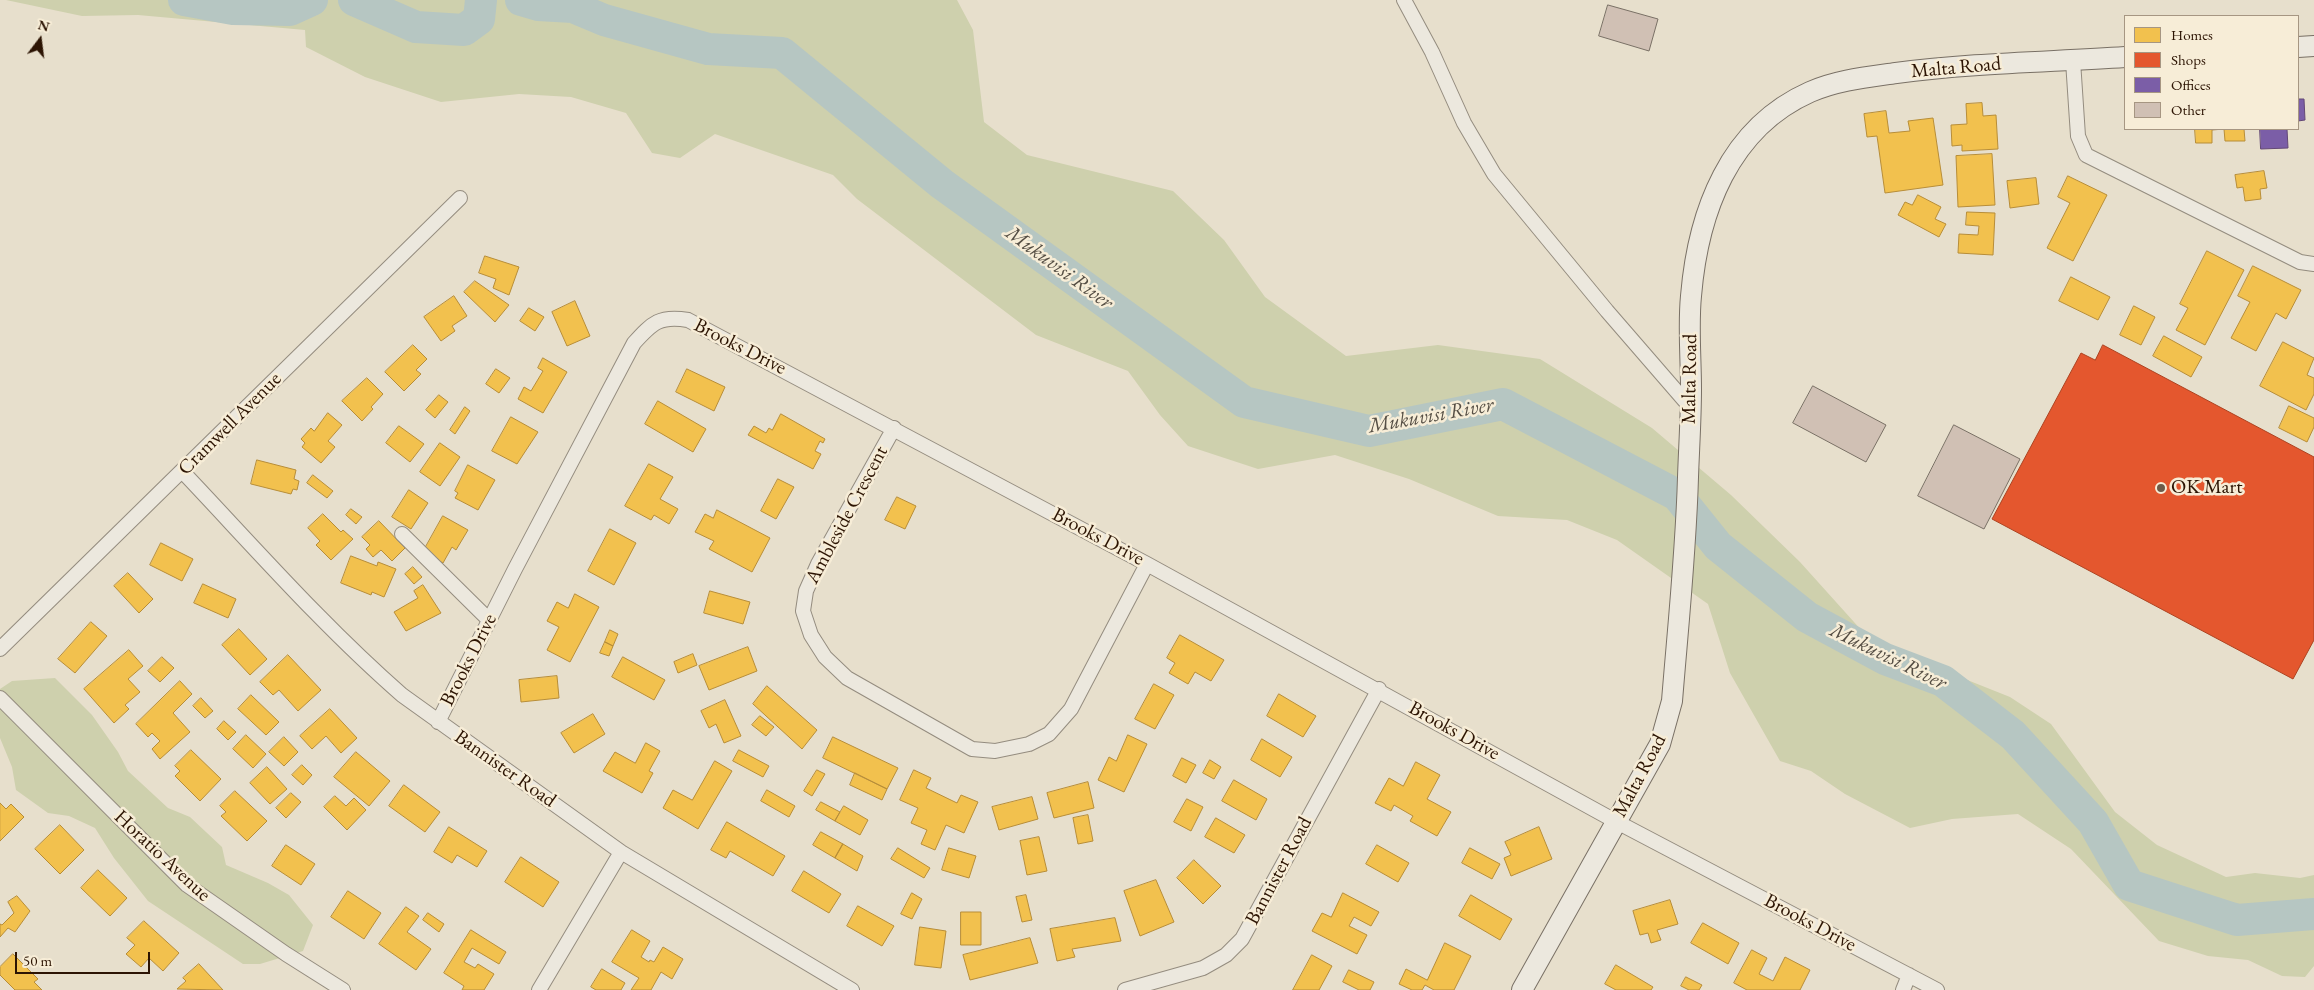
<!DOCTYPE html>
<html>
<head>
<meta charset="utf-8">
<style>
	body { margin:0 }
	#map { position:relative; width:2314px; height:990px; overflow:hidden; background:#e7dfcc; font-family:"EB Garamond",serif }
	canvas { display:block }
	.legend { position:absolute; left:2124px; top:15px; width:175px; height:115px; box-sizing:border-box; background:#f7edd7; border:1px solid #a69682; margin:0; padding:6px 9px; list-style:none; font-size:15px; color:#2c1403 }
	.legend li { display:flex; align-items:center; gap:10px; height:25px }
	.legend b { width:25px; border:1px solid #a69682 }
	.north { position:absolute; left:15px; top:15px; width:50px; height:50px; -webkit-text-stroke:4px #f7edd7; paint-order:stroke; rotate:15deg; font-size:14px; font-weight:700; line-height:20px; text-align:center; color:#2c1403 }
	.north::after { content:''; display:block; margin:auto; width:18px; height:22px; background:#2c1403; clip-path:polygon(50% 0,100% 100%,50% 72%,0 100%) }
	.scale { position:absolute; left:15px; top:952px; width:135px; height:22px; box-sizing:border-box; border:2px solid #2c1403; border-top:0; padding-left:6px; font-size:15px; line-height:18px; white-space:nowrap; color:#2c1403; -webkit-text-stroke:4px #f7edd7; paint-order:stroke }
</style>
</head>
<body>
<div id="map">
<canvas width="2314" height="990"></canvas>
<ul class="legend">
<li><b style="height:14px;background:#f2c14e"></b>Homes</li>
<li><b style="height:14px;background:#e4572e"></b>Shops</li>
<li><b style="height:14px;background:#7b5ea7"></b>Offices</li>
<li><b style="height:14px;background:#d0c0b4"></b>Other</li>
</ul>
<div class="north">N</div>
<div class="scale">50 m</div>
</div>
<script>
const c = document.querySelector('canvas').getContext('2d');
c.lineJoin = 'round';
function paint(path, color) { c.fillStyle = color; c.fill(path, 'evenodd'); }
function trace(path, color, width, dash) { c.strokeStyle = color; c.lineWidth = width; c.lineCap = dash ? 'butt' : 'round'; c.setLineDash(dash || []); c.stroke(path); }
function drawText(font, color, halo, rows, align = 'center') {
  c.font = font + ' "EB Garamond",serif'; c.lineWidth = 5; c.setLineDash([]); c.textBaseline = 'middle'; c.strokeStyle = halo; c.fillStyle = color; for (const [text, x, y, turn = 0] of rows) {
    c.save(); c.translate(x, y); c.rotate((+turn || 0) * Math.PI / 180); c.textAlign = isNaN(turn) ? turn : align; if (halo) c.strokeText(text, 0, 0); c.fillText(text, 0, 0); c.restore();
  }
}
paint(new Path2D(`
	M6 0H957L973 30 984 122 1027 155 1173 191 1224 240 1265 297 1346 356 1438 345 1540 359 1652 428 1731 495 1800 562 1872 642 2010 697 2051 724 2115 812 2157 845 2226 877 2255 873 2300 878 2314 875V966L2305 977 2282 976 2248 960 2208 956 2159 941 2071 849 2018 814 1952 819 1910 828 1845 794 1811 771 1780 761 1730 673 1708 604 1617 540 1567 520 1498 516 1409 479 1335 455 1258 469 1188 446 1160 415 1128 371 1036 335 857 199 833 175 715 134 680 158 652 153 626 113 571 97 519 94 441 102 365 77 306 47 305 30 138 15 82 16Z
	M55 678 92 715 118 752 128 771 168 808 190 817 222 847 226 865 268 883 289 895 313 925 303 951 260 964H243L148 901 114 858 95 828 69 816 48 813 16 790 12 767 0 738V689L12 681Z`), '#ced0ad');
const homes = new Path2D(`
	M1982 103 1983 116 1996 115 1998 149 1962 151V145L1952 146 1951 125 1967 124 1966 104Z
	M1886 111 1889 133 1910 131 1908 121 1933 118 1943 185 1885 193 1877 136 1867 137 1864 114Z
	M2195 129H2244L2245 141H2225L2224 129 2212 130V143H2196Z
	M1992 154 1995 205 1958 207 1956 156Z
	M2264 171 2267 188 2260 189 2261 199 2245 201 2243 187 2237 188 2235 175Z
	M2068 176 2107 195 2073 261 2047 248 2070 203 2058 197Z
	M2036 178 2039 204 2010 208 2007 181Z
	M1918 195 1941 207 1935 219 1946 224 1939 237 1898 215 1905 202 1912 205Z
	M1967 212 1995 213 1993 255 1958 253 1959 234 1978 235 1979 226 1966 225Z
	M2207 251 2244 270 2205 345 2176 330 2188 308 2180 304Z
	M485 256 519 267 509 295 493 288 496 279 479 273Z
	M2253 266 2301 290 2286 319 2276 313 2256 351 2231 338 2250 302 2238 296Z
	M2071 277 2110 297 2098 320 2059 301Z
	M475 281 509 305 495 322 464 292Z
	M454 296 467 316 452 326 455 331 441 341 424 317Z
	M575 301 590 336 567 346 552 312Z
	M2134 306 2155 317 2141 345 2120 335Z
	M529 308 544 317 535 331 520 321Z
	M2164 336 2202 357 2191 377 2153 356Z
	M2283 342 2314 358 2307 375 2314 378V394L2306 410 2260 386Z
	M413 345 427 359 416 370 421 374 404 391 385 372Z
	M543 358 567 372 543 413 518 399 524 387 531 391 543 371 538 368Z
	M496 369 510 378 499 393 486 384Z
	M687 369 725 387 714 411 676 392Z
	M367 378 383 394 371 407 373 409 362 421 342 401Z
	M439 395 448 402 435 418 426 410Z
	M658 401 706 429 693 452 645 424Z
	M2289 406 2314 418V427L2307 442 2279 428Z
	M465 407 470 411 455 434 450 430Z
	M328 413 342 425 328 441 335 447 321 463 302 447 305 443 301 439 311 428 314 431Z
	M781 414 825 439 823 443 820 441 815 451 821 454 813 469 748 435 754 426 766 433 769 428 772 430Z
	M511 417 538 432 517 464 492 451Z
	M399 426 424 444 410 462 386 443Z
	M440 443 460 457 440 486 420 472Z
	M257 460 296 470 294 479 299 481 297 490 293 489 291 494 251 484Z
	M649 464 673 477 660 499 678 509 669 524 654 515 651 520 625 506Z
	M468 465 495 480 478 510 455 498 458 493 455 491Z
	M313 475 333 491 327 498 307 483Z
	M778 479 794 487 776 519 761 511Z
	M409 490 428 503 411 529 392 517Z
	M897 497 916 506 905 529 885 520Z
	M351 509 362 517 356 524 346 515Z
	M717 510 770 538 752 572 709 549 714 541 695 532 705 514 713 518Z
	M323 514 341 532 343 530 353 539 331 560 316 545 320 541 308 528Z
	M443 516 468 530 456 550 452 547 443 563 423 552Z
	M379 521 405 548 392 561 381 550 373 557 366 549 370 545 362 537Z
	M610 529 636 543 614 585 588 571Z
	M161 543 193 559 182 581 150 565Z
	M351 556 377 566 378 562 396 569 384 597 372 592 371 595 341 583Z
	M413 567 422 577 414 584 405 574Z
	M128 573 153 599 139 613 114 586Z
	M203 584 236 599 228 618 194 603Z
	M423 585 441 613 406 631 394 612 418 598 414 591Z
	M710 591 750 602 743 624 704 613Z
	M575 594 599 607 570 662 547 650 559 627 547 621 557 602 568 608Z
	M91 622 107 636 75 673 58 659Z
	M239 629 267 659 250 675 222 645Z
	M610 630 618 634 613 646 605 642Z
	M1180 635 1224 660 1211 681 1195 672 1188 684 1169 673 1175 663 1167 658Z
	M605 642 613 646 609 656 600 653Z
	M748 647 757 671 709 690 699 666Z
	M129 650 143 666 128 679 140 692 125 705 129 709 114 723 84 689Z
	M693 654 697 665 678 673 674 662Z
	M288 655 321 690 298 711 279 690 273 695 260 682Z
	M162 657 174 668 160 682 148 671Z
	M623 657 665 680 654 700 612 677Z
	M557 676 559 698 521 702 519 680Z
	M180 681 192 694 173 713 190 732 160 759 152 749 160 741 152 733 148 737 136 724Z
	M1154 684 1174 695 1155 729 1135 719Z
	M767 686 817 730 802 749 753 704Z
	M1279 694 1316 716 1303 737 1267 716Z
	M251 695 279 722 266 735 238 709Z
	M201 698 213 711 205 718 193 706Z
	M725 700 741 736 724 743 716 724 709 728 701 711Z
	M330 709 357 738 341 753 326 736 312 749 300 736Z
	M593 714 605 734 574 753 561 733Z
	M760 716 774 727 766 736 752 725Z
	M224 721 236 732 228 740 217 729Z
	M246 735 266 754 253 768 233 749Z
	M1128 735 1147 744 1124 792 1098 780 1109 757 1116 761Z
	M284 737 298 752 284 766 269 752Z
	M833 737 898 768 887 789 823 758Z
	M1262 739 1292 757 1280 777 1251 760Z
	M646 743 660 751 649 771 653 773 642 793 603 771 615 752 635 763Z
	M191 750 221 779 200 801 175 776 180 771 175 766Z
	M739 750 769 766 763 777 733 761Z
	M356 752 390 781 369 806 334 777Z
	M1182 758 1196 765 1186 783 1173 776Z
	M1210 760 1221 767 1214 779 1203 773Z
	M715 761 732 771 698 829 663 808 673 790 692 800Z
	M1416 762 1440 775 1427 799 1451 812 1437 836 1410 821 1413 816 1394 805 1391 811 1375 803 1389 778 1403 786Z
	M302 765 312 775 303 785 292 775Z
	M267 767 287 789 270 804 250 783Z
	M817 770 825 774 812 796 804 791Z
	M914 770 931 778 926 788 957 803 961 795 978 802 964 833 946 825 935 850 921 844 927 830 911 823 918 808 900 800Z
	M855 773 887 789 882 800 850 785Z
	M1234 780 1267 799 1256 820 1222 801Z
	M1088 782 1094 808 1054 818 1047 793Z
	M404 785 440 812 425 832 389 806Z
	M767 790 795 806 789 817 761 801Z
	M235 791 267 821 247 841 221 816 226 812 220 806Z
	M291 793 301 802 286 818 276 808Z
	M335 796 346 806 354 798 366 810 347 830 324 807Z
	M1032 797 1038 819 999 830 992 807Z
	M1187 799 1203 807 1191 831 1174 822Z
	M821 802 840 812 835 821 816 810Z
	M0 803 6 809 11 804 24 817 0 841Z
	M844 806 868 820 860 835 835 821Z
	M1088 815 1093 841 1078 844 1073 818Z
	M1216 818 1245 835 1234 853 1205 837Z
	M727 822 785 856 773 876 730 851 726 858 711 850Z
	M60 825 84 850 60 874 35 849Z
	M449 827 487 851 477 867 457 855 452 863 434 852Z
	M1539 827 1552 859 1511 876 1504 858 1511 855 1505 842Z
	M821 832 843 844 835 858 813 845Z
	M1039 837 1047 871 1027 875 1020 841Z
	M843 844 863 856 857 871 835 858Z
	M286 845 315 864 301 885 272 866Z
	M1377 845 1409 863 1398 882 1366 864Z
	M898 848 930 868 924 878 891 859Z
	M949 848 976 856 969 878 942 870Z
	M1470 848 1500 864 1492 879 1462 863Z
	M521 857 559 882 543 907 505 882Z
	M1194 860 1221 886 1203 904 1177 878Z
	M98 870 127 898 110 916 81 888Z
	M804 871 841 894 829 913 792 891Z
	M1156 880 1174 922 1140 936 1124 891Z
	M348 891 381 913 364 939 331 917Z
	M912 893 922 899 912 919 901 914Z
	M1343 893 1379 912 1371 926 1354 917 1349 926 1367 935 1357 954 1312 931 1322 913 1331 917Z
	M1026 895 1032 920 1022 922 1016 897Z
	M1471 895 1512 919 1500 940 1459 916Z
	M17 896 30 911 15 932 8 928 0 937V924L2 925 14 913 8 902Z
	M1670 900 1678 924 1657 930 1661 940 1651 943 1648 933 1640 935 1633 911Z
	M858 906 894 926 882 946 847 926Z
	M406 907 419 916 407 932 431 949 416 970 379 944Z
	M961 912H981V945H961Z
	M428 913 444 924 439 932 423 920Z
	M1115 918 1121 941 1072 949 1075 957 1057 961 1050 929Z
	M144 921 179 953 163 971 149 958 141 967 126 954 135 945 127 938Z
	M1703 923 1739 943 1728 964 1691 943Z
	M920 927 946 931 941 968 915 965Z
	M471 930 506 952 499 964 472 948 464 962 475 968 478 964 494 974 484 990H462L464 986 444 973Z
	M632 930 650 941 641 957 649 962 650 960 654 962 663 947 683 959 672 979 661 972 651 990H631L639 978 612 962Z
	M1030 938 1038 963 970 980 963 955Z
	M1445 943 1471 956 1454 990H1434L1425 985 1422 990H1412L1399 984 1406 969 1427 980Z
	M1752 950 1767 958 1759 974 1773 981 1785 957 1810 970 1800 990H1747L1734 983Z
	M13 954 38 979 34 982 42 990H15L0 975V967Z
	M1312 955 1332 966 1319 990H1293Z
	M199 964 223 990 177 989 186 981 183 978Z
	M1616 965 1653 987 1651 990H1616L1605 984Z
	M602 969 625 983 621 990H596L591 987Z
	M1349 970 1374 982 1370 990H1359L1343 982Z
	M1686 977 1702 985 1699 990H1689L1681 986Z`);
paint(homes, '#f2c14e');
trace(homes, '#b78d38', 1);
const shops = new Path2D(`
	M2103 345 2314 457V640L2293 679 1992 519 2081 353 2095 360Z`);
paint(shops, '#e4572e');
trace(shops, '#ad4321', 1);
const offices = new Path2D(`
	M2298 99H2304L2305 120 2298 121Z
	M2260 129H2287L2288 148 2261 149Z`);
paint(offices, '#7b5ea7');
trace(offices, '#634876', 1);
trace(new Path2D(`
	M184 0 233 9 290 10 312 0
	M354 0 416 27 464 30 479 19 481 0
	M521 0 538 5 573 7 604 20 708 49 782 53 942 184 1244 402 1369 431 1503 404 1677 495 1718 546 1807 617 1885 659 1943 681 2013 735 2093 822 2129 885 2237 920 2314 914`), '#b6c6c2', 32);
const building = new Path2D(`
	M1608 5 1658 19 1649 51 1599 36Z
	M1813 386 1886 425 1866 462 1793 423Z
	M1954 425 2020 459 1984 529 1918 496Z`);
paint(building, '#d0c0b4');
trace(building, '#797065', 1);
const street = new Path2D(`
	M1404 0 1432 52 1464 123 1494 174 1607 311 1691 408
	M2073 61 2078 136 2086 155 2300 262 2314 264
	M894 428 818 564 806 591 803 611 811 635 825 657 847 678 972 749 995 751 1029 744 1049 734 1071 709 1147 564
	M182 471C254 547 323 626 402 695L621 852 852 990
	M402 534 489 620
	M0 649 460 198
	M0 698 187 885 286 954 343 990
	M438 722 515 569 634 343C652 323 660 315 688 320L1147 564 1617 822 1937 990
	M539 990 621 852
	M1125 990 1203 968 1226 955 1242 939 1379 689
	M1903 990 1909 975`);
const secondary = new Path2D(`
	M2298 47 2314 46
	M1522 990 1660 744 1672 701C1678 627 1686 551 1688 477 1689 448 1691 418 1691 389 1691 358 1688 326 1691 296 1698 212 1729 128 1810 92 1837 80 1868 77 1896 73 1972 63 2049 62 2125 57`);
trace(street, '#948c7f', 16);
trace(secondary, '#797065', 22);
trace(street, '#ece8de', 14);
trace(secondary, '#ece8de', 20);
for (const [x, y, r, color] of [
	[2161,488,5,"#6d5b49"]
]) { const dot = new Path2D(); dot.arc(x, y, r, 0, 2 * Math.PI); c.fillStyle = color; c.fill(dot); trace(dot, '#f7edd7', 2); }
drawText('20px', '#2c1403', '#f7edd7', [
	["Malta Road",1956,68,-5],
	["Brooks Drive",740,347,27],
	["Malta Road",1690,379,-89],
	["Cramwell Avenue",230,424,-45],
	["Ambleside Crescent",847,515,-62],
	["Brooks Drive",1098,537,28],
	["Brooks Drive",469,660,-63],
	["Brooks Drive",1454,731,29],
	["Bannister Road",505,769,35],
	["Malta Road",1640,776,-62],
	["Horatio Avenue",162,856,43],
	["Bannister Road",1279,871,-62],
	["Brooks Drive",1810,923,28]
]);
drawText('20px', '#2c1403', '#f7edd7', [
	["OK Mart",2171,488]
], 'left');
drawText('italic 21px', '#554e44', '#f7edd7', [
	["Mukuvisi River",1059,268,36],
	["Mukuvisi River",1431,416,-10],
	["Mukuvisi River",1888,657,26]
]);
</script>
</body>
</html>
